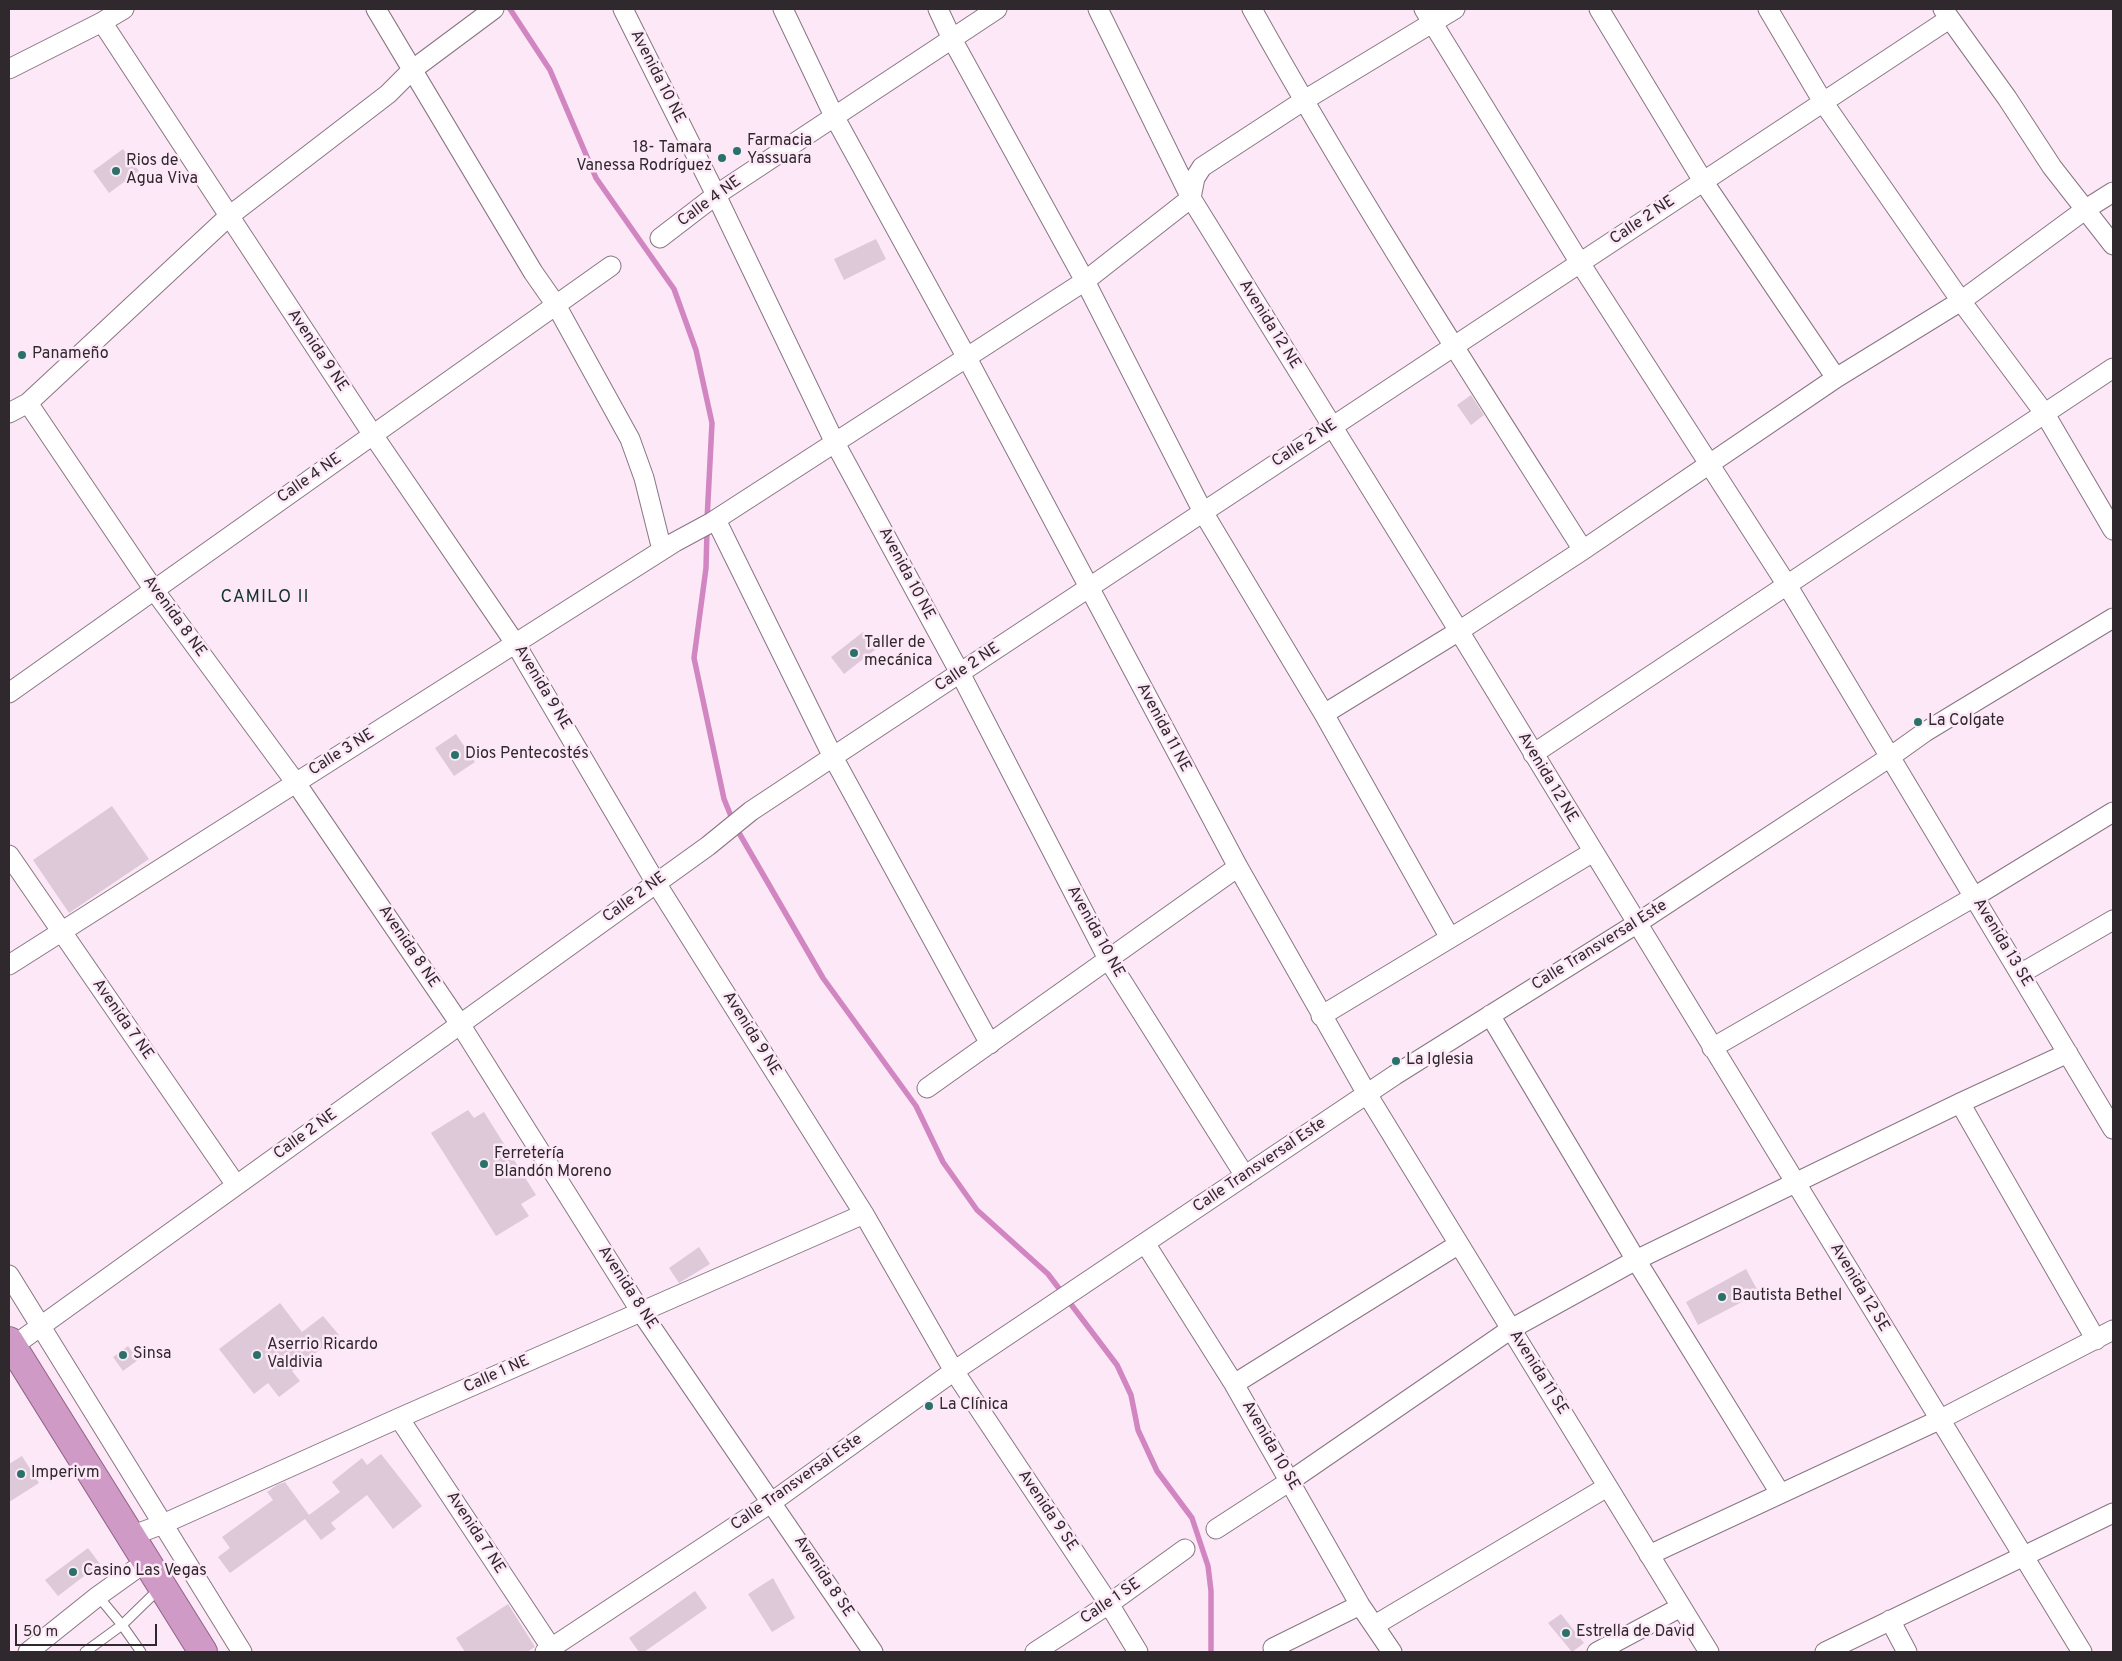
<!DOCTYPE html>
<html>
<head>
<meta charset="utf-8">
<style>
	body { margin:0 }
	#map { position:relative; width:2122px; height:1661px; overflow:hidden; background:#fde8f7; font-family:Overpass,sans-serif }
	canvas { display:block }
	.frame { position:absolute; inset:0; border:10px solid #2f282d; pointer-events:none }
	.scale { position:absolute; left:15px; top:1624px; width:142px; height:22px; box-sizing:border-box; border:2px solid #2f282d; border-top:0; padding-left:6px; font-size:15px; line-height:18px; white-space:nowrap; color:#2f282d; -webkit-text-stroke:4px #fde8f7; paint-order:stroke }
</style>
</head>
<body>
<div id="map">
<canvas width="2122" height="1661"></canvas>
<div class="frame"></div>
<div class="scale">50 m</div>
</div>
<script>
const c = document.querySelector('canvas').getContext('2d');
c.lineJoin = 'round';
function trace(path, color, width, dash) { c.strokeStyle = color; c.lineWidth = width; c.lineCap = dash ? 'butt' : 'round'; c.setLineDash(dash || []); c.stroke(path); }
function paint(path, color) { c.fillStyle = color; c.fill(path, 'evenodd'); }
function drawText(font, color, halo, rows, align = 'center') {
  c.font = font + ' Overpass,sans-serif'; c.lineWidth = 5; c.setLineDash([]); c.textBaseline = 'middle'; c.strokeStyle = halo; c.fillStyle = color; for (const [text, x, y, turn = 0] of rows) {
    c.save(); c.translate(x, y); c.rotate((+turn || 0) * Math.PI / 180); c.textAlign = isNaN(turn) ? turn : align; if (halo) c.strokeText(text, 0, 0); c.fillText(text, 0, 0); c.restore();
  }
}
trace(new Path2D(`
	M510 9 550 70 596 178 674 289 696 350 712 423 707 520
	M707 529 706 568 694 658 724 799 735 826 823 978 916 1106 943 1162 977 1210 1048 1274 1117 1365 1131 1395 1138 1430 1157 1471 1192 1518 1208 1566 1211 1591V1652`), '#d186c1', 5.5);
paint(new Path2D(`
	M123 149 139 171 109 193 93 171Z
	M876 239 886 259 844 280 834 259Z
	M1471 395 1484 415 1471 425 1457 405Z
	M863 632 876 649 844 674 831 657Z
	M456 734 475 762 454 776 435 748Z
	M112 806 149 859 69 913 33 860Z
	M468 1110 474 1118 484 1112 536 1195 521 1204 529 1216 496 1236 431 1133Z
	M699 1247 710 1264 679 1283 669 1268Z
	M1746 1269 1759 1293 1698 1325 1686 1302Z
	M280 1303 302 1332 323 1316 339 1335 292 1371 300 1381 279 1397 268 1383 254 1394 219 1349Z
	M128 1346 138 1360 123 1371 113 1357Z
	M381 1454 422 1506 393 1529 367 1495 331 1523 336 1529 321 1540 305 1519 230 1573 218 1557 230 1548 222 1537 273 1500 267 1492 277 1485 285 1482 309 1515 340 1492 332 1482 362 1458 367 1465Z
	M22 1456 39 1483 9 1502V1464Z
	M88 1548 100 1564 58 1596 45 1580Z
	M773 1578 795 1618 772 1632 748 1594Z
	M695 1591 707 1608 644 1652H639L629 1638Z
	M508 1604 535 1647 527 1652H465L456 1638Z
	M1561 1614 1584 1643 1572 1652 1548 1623Z`), '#dec9d9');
const service = new Path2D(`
	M85 1652 122 1625 98 1596
	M141 1652 122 1625 160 1588`);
const minor = new Path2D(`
	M376 9 533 272 556 305 630 439 644 478 662 550
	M623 9 716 195 835 443 960 673 1108 959 1245 1176
	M783 9 834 116 967 358 1238 867 1367 1094 1709 1652
	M938 9 952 39 1085 281 1203 512 1324 714 1450 938
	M1098 9 1191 198 1459 631 1324 714
	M1252 9C1355 194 1470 372 1583 550
	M1424 9 1580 263 1787 585 2113 1129
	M1599 9 1703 181 1836 378
	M1768 9 1823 102 1961 301 2045 414 2113 530
	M1943 9 2007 98 2052 167 2113 245
	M102 22 373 435 515 643 656 883 864 1214 954 1371 1109 1604 1138 1652
	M9 69 102 22 124 9
	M660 238 716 195 997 9
	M28 403 154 590 296 783 460 1024 641 1312 873 1652
	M9 413 28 403 228 217 388 94 412 70 494 9
	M716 520 833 757 990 1044
	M9 693 611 266
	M1533 754 2113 368
	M9 855 236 1185
	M9 965 675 542 712 522 1085 281 1191 198 1195 178 1202 167 1303 101 1455 9
	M2020 974 2113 920
	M1490 1015 1636 1260 1780 1493
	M1321 1016 1593 852
	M1712 1048 1974 897 2113 812
	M927 1088 1238 867
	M1960 1103 2096 1340
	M1145 1243 1234 1384 1360 1605 1392 1652
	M9 1275 242 1652
	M9 1349 708 846 751 811 1949 19
	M1234 1384 1459 1244
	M399 1418 554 1652
	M1216 1529 1290 1481 1511 1329 1636 1260 1960 1103 2068 1053
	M131 1536 163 1524 399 1418 864 1214
	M1649 1555 1939 1420 2113 1330
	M1890 1620 1907 1652
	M1375 1625 1607 1487
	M1273 1648 1360 1605
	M28 1652 98 1596 147 1561
	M545 1652 772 1502 954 1371 1395 1075 1636 924 1890 757 1925 732 2113 618
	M1035 1652 1109 1604 1185 1549
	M1597 1652 1681 1607
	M1825 1652 2113 1513
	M2082 1652 1459 631 1583 550 1836 378 1961 301 2086 209 2113 192`);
const trunk = new Path2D(`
	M9 1341 203 1652`);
trace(service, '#887583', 11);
trace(minor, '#887583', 21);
trace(trunk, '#906287', 30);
trace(service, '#fff', 9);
trace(minor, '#fff', 19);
trace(trunk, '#d09ac6', 28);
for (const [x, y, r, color] of [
	[737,151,5,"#297169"],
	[722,158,5,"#297169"],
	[116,171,5,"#297169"],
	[22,355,5,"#297169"],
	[854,653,5,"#297169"],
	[1918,722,5,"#297169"],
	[455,755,5,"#297169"],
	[1396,1061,5,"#297169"],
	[484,1164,5,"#297169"],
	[1722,1297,5,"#297169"],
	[123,1355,5,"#297169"],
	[257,1355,5,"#297169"],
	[929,1406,5,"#297169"],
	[21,1474,5,"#297169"],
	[73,1572,5,"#297169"],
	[1566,1633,5,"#297169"]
]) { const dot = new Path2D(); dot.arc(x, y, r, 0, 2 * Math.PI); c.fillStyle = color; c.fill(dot); trace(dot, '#fde8f7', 2); }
drawText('16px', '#2f282d', '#fde8f7', [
	["Avenida 10 NE",657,77,63],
	["Calle 4 NE",710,202,-36],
	["Calle 2 NE",1643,221,-34],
	["Avenida 12 NE",1269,325,58],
	["Avenida 9 NE",317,351,56],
	["Calle 2 NE",1305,444,-33],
	["Calle 4 NE",310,479,-35],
	["Avenida 10 NE",906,574,62],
	["Avenida 8 NE",174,617,54],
	["Calle 2 NE",968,668,-34],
	["Avenida 9 NE",542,688,59],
	["Avenida 11 NE",1163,728,62],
	["Calle 3 NE",342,753,-32],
	["Avenida 12 NE",1547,778,59],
	["Calle 2 NE",635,898,-36],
	["Avenida 10 NE",1095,932,61],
	["Avenida 13 SE",2002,943,59],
	["Calle Transversal Este",1600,946,-32],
	["Avenida 8 NE",408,947,56],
	["Avenida 7 NE",122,1020,55],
	["Avenida 9 NE",751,1034,58],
	["Calle 2 NE",306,1135,-36],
	["Calle Transversal Este",1260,1166,-34],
	["Avenida 8 NE",627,1288,57],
	["Avenida 12 SE",1859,1288,59],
	["Avenida 11 SE",1538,1373,58],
	["Calle 1 NE",497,1375,-24],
	["Avenida 10 SE",1270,1446,60],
	["Calle Transversal Este",797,1483,-35],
	["Avenida 9 SE",1047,1511,56],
	["Avenida 7 NE",475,1533,57],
	["Avenida 8 SE",823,1577,56],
	["Calle 1 SE",1111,1602,-34]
]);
drawText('16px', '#2f282d', '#fde8f7', [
	["Farmacia",747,142],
	["Yassuara",747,160],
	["18- Tamara",712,149,"right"],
	["Vanessa Rodríguez",712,167,"right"],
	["Rios de",126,162],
	["Agua Viva",126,180],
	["Panameño",32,355],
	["Taller de",864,644],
	["mecánica",864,662],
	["La Colgate",1928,722],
	["Dios Pentecostés",465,755],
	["La Iglesia",1406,1061],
	["Ferretería",494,1155],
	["Blandón Moreno",494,1173],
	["Bautista Bethel",1732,1297],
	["Aserrio Ricardo",267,1346],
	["Valdivia",267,1364],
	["Sinsa",133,1355],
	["La Clínica",939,1406],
	["Imperivm",31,1474],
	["Casino Las Vegas",83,1572],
	["Estrella de David",1576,1633]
], 'left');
c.letterSpacing = '1px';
drawText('18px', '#11332e', '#fde8f7', [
	["CAMILO II",265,598]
]);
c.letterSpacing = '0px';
</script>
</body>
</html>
